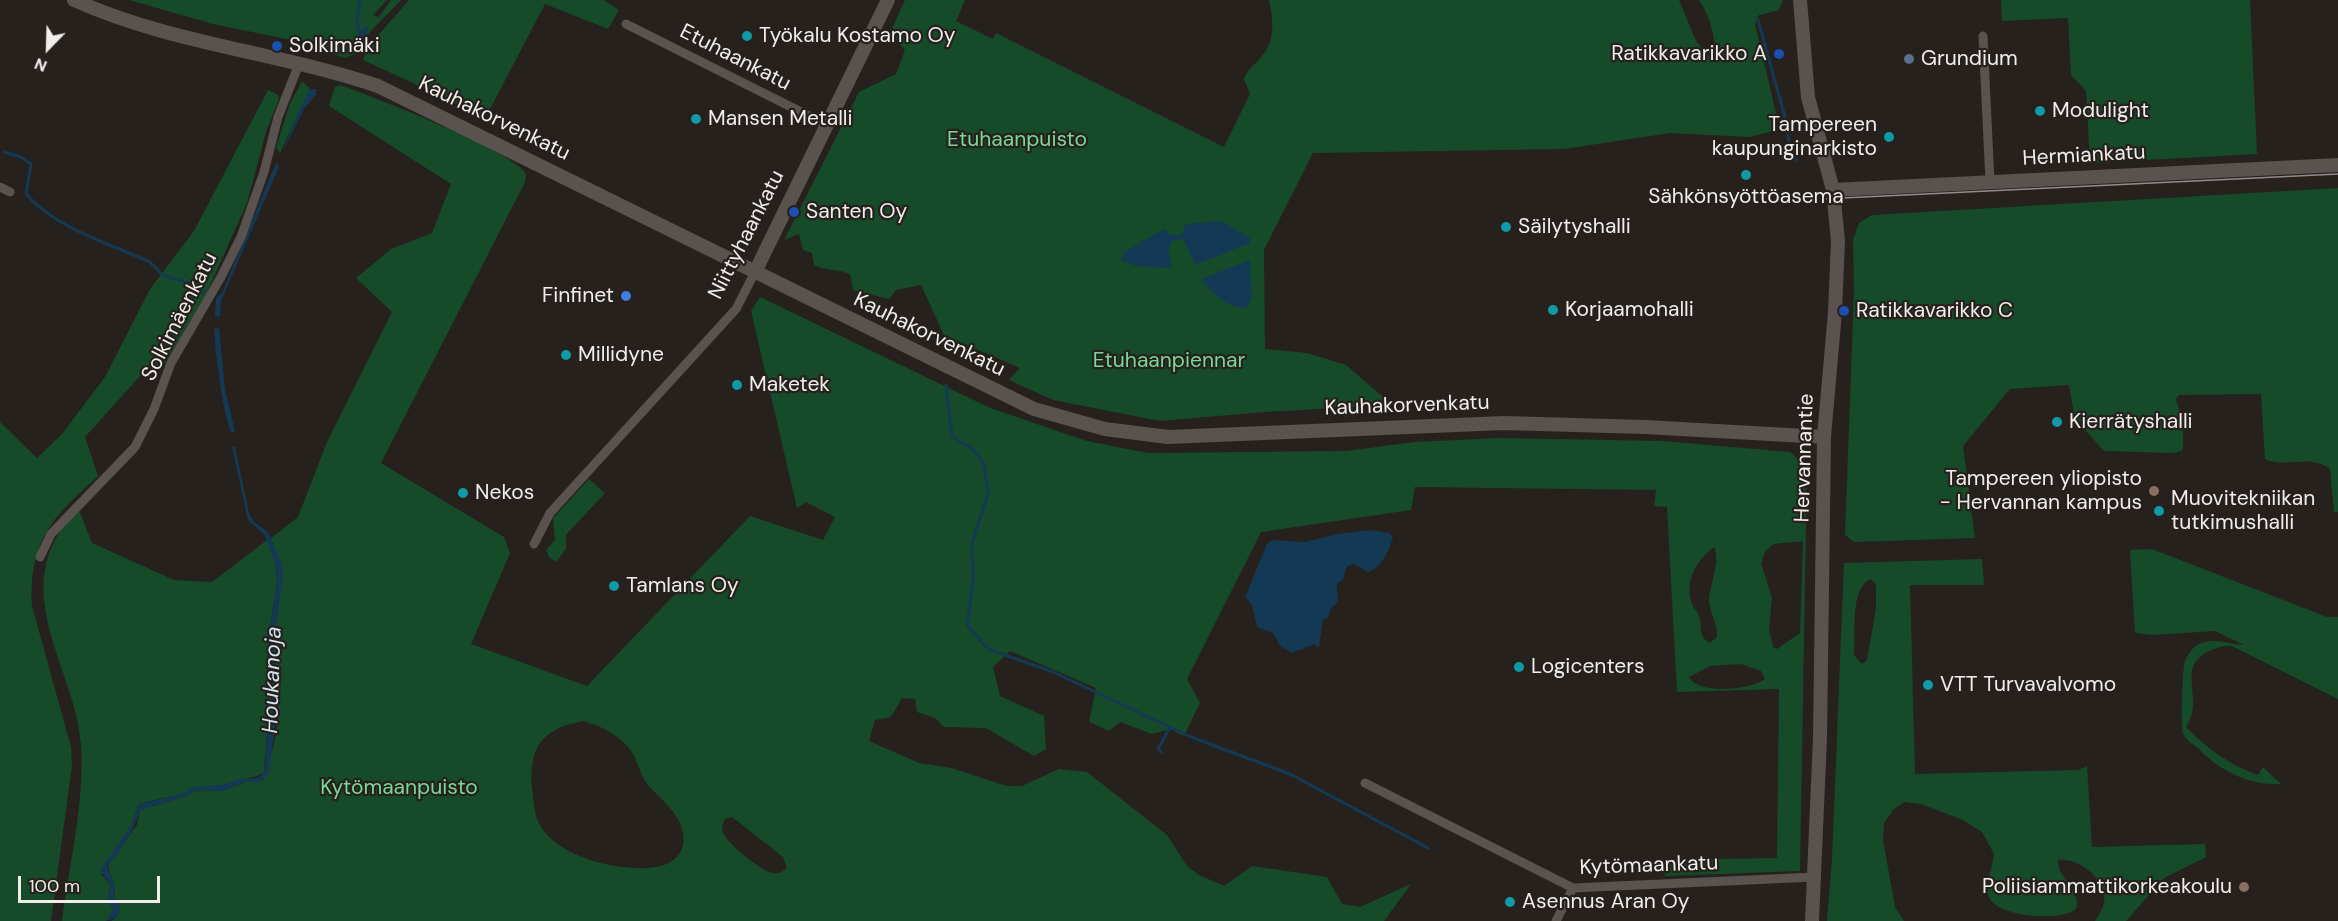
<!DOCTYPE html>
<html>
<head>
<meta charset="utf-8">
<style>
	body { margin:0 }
	#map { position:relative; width:2338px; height:921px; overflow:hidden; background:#27211e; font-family:"DM Sans",sans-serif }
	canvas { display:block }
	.north { position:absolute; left:18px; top:18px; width:60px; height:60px; -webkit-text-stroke:4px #27211e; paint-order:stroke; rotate:203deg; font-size:16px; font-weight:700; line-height:24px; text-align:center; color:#f1edeb }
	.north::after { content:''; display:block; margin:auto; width:21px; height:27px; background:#f1edeb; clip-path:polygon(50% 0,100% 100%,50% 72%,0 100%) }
	.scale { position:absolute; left:18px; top:876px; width:142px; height:27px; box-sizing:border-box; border:3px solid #f1edeb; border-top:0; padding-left:8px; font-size:18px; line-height:21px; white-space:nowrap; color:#f1edeb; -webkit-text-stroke:4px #27211e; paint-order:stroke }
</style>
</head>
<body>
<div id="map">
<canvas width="2338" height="921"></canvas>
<div class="north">N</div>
<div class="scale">100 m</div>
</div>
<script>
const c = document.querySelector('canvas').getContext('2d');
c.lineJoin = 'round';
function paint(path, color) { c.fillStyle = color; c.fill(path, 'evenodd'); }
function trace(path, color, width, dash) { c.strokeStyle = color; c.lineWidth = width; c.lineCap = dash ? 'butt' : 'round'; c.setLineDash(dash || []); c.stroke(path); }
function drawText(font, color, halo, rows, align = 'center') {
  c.font = font + ' "DM Sans",sans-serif'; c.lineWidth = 4.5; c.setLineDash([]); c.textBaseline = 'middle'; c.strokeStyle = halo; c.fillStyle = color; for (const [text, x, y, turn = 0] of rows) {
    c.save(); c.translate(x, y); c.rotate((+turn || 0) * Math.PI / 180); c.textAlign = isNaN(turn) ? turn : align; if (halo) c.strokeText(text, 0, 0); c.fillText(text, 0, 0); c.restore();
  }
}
paint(new Path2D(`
	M129 0H387L373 15 379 17 391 0H401L369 33 355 54 345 58 296 41 213 24Z
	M409 0H604L619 10 608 29 545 4 488 113 481 118 441 96 363 60 368 47Z
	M905 0H965L956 21 993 39 996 33 1224 147 1250 94 1244 79C1251 64 1253 67 1262 56 1276 39 1273 20 1269 0H1679L1696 41 1705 54 1710 55 1715 52C1715 35 1709 14 1699 0H1783L1779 10 1759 15 1755 24 1778 122 1770 132 1750 137 1670 133 1564 149 1313 153 1264 250 1265 349 1307 353 1346 365 1392 405 1264 412 1160 421 1053 400 1009 380 1020 368 944 335 921 285 896 290 889 299 853 290 850 274C837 268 827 272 814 265L812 253 803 250 799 234 784 240 859 92 896 74 905 50 890 33Z
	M2001 0H2250L2257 154 2090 163 2086 91 2071 75 2068 18 2002 21Z
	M302 81 310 89 280 153 276 148 289 106Z
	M340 85C371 96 514 151 526 174L525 182 381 463 504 537 510 553 471 644 587 686 750 516 823 540 835 517 806 502 797 508 751 311 760 297 990 408 1087 441 1148 453 1346 451 1415 442 1499 438 1662 441 1790 452 1807 467 1800 871 1665 876 1662 860 1777 858 1779 689 1677 692 1667 507 1654 506 1656 490 1415 487 1411 510 1261 532 1187 679 1200 703 1184 736 1170 729 1152 734 1120 722 1109 731 1089 722 1096 688 1010 651 993 667 1000 696 1044 716 1046 749 1034 756 986 728 944 727 935 718 917 712 915 699 902 698 891 717 875 720 869 741 919 763 951 768 1007 786H1022L1059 769 1087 772 1167 835 1187 866 1199 875 1224 886 1252 866 1327 877 1342 904 1360 907 1411 884 1384 921H111L117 917 120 905 114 898 115 892 108 865 137 825 140 810 186 796 196 790 223 791 245 782 264 779C271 756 279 730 278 707 278 684 273 660 274 637 277 596 290 579 270 539L298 517 327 442 392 312 356 278 391 249 432 233 451 184 329 106 335 87ZM1803 541 1800 633 1777 649 1773 647 1769 629 1772 598 1761 563 1765 552 1773 544ZM1714 547C1721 560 1710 584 1709 599 1709 612 1718 623 1717 637L1710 643C1696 635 1704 626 1698 614 1697 611 1694 609 1693 606 1683 584 1696 560 1714 547ZM1741 664 1761 671 1765 679C1751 690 1698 695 1689 677L1710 666ZM583 721C602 726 624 737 634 756 639 765 641 777 648 785 658 796 670 806 678 819 693 848 676 867 648 868 614 870 560 857 541 827 535 817 534 807 533 796 527 752 538 729 583 721ZM732 817 783 857 787 868C783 871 780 874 774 873 763 873 727 843 723 833 721 827 723 824 725 819Z
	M268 90 278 95 279 99 266 132 247 203 208 290 161 371 150 365 85 437 98 476C52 518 29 540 32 606L71 747 72 765 51 921H0V422L37 458 62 434 105 377 150 289 194 231Z
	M2338 188V512H2334L2330 469C2309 453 2285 469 2265 459L2261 394 2179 395 2176 399 2183 422V450L2174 453 2104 451 2075 419 2069 385 2010 389 1963 446 1975 538 1854 542 1845 535 1854 290 1853 240 1859 223 1872 215Z
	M589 479 605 493 566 535V549L556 562 549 557 546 550 555 540 553 518Z
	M79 510 92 543 174 580 212 582 267 540 276 565 277 583 270 627 268 670 273 711 267 732 264 772C258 780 158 798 139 804L131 825 101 874 110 884 108 900 113 910 106 921H62C69 865 85 801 81 745 77 679 23 612 52 546 58 532 69 521 79 510Z
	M2152 549 2327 617H2338V699L2232 646C2224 645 2217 648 2209 651 2174 667 2206 699 2186 727 2208 749 2228 764 2258 775L2263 767 2281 784C2251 786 2220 771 2200 750 2194 744 2187 742 2183 734 2181 729 2182 668 2185 661 2187 655 2193 647 2199 644 2214 637 2229 644 2244 645L2215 631 2153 635 2135 633 2130 550Z
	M1982 559 1984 585H1910L1915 774 2078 770 2087 766 2092 847 2205 844 2206 857 2164 878 2126 921H2095C2100 914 2106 904 2104 895 2101 875 2076 857 2058 860 2057 876 2078 888 2077 906 2076 921 1996 921 1988 895 1985 882 1993 867 1994 854L1982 832 1963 820 1921 804 1904 802 1893 810 1884 823 1883 840 1895 907 1904 921H1827L1832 858 1844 563ZM1871 579 1876 585V608L1867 660 1862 664 1854 655C1856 636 1849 587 1871 579Z`), '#154b28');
paint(new Path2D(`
	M368 26V31L348 53 345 52 362 29Z
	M310 89H316V94L304 109 282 153 299 110Z
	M276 163 279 165 278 169 221 301 220 316 215 317 216 298 222 293Z
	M1221 221 1250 238V243L1195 265 1184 240H1172L1168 249 1172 267 1167 268 1135 266 1121 260 1124 252 1164 229 1171 235H1181L1186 224Z
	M1250 260 1252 299 1246 308C1226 308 1213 293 1201 279Z
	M219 328 225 390 235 431 232 433C223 418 215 350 214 329Z
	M232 447H235L249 513 254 522 268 532 282 564 283 577 274 640 278 710 268 775 259 782H245L223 791 196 790 186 796 140 810C132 834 123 848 107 866L115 886 114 898 120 905 117 917 106 921 113 910 108 900 110 884 100 870 131 825 139 804 182 794 192 787 223 785 239 779H253L261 776 265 769 267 732 273 711 268 670 270 627 277 583 276 565 264 534 248 520Z
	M1370 530 1389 533 1393 537C1389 550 1382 568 1368 572L1354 564 1347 566 1343 579 1337 584 1338 602 1331 608 1328 618 1323 620 1319 647 1314 644 1292 653 1280 646 1273 633 1257 627 1252 605 1245 597 1267 544 1273 540 1304 542 1338 534Z`), '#143954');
trace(new Path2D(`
	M360 0 357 21 360 36
	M1758 20 1785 117 1789 142 1797 160
	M4 152 21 157 31 164 26 194C54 227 109 244 148 261 155 265 157 272 165 276 182 283 187 279 203 292
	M946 385 952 437 972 448 984 464 988 494 972 543 973 583 967 625 988 649 1053 672 1191 737 1290 774 1428 848
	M1161 752 1158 749 1170 727`), '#143954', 3);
trace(new Path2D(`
	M626 24 827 125
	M1983 36 1990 182
	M0 187 10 192
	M534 544 550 513 736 309 755 272
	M40 557 51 534 135 447 154 409 171 363 221 277 241 237 264 172 278 117 299 64
	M1365 783 1573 888 1815 877
	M1556 921 1573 888`), '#59524e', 9);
trace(new Path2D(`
	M74 0C171 44 278 52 378 86L1034 409 1105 429 1168 437 1504 423 1645 427 1824 437
	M1800 0 1808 97 1833 190 1838 241 1835 312 1824 437 1820 738 1812 921
	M1833 190 2338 165
	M755 272 888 0`), '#59524e', 14);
trace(new Path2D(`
	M1822 199 2338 174`), '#928d8b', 1.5);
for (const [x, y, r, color] of [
	[747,36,6,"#0f9aa8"],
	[277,46,6,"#1a4fb4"],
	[1779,54,6,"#1a4fb4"],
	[1909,59,6,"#5c6f8a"],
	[2040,111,6,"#0f9aa8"],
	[696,119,6,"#0f9aa8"],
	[1889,137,6,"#0f9aa8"],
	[1746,175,6,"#0f9aa8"],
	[794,212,6,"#1a4fb4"],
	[1506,227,6,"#0f9aa8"],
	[626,296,6,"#3f7fe0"],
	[1553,310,6,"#0f9aa8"],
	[1844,311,6,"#1a4fb4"],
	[566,355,6,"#0f9aa8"],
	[737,385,6,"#0f9aa8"],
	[2057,422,6,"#0f9aa8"],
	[2154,491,6,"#8d6e63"],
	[463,493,6,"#0f9aa8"],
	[2159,511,6,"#0f9aa8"],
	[614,586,6,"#0f9aa8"],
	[1519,667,6,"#0f9aa8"],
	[1928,685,6,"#0f9aa8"],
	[2244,887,6,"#8d6e63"],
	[1510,902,6,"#0f9aa8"]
]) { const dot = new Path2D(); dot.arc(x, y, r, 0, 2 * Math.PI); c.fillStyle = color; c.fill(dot); trace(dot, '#27211e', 2); }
drawText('21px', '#f1edeb', '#27211e', [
	["Työkalu Kostamo Oy",759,36],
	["Solkimäki",289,46],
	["Ratikkavarikko A",1767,54,"right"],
	["Grundium",1921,59],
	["Modulight",2052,111],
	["Mansen Metalli",708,119],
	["Tampereen",1877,125,"right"],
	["kaupunginarkisto",1877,149,"right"],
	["Sähkönsyöttöasema",1746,197,"center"],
	["Santen Oy",806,212],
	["Säilytyshalli",1518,227],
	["Finfinet",614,296,"right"],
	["Korjaamohalli",1565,310],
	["Ratikkavarikko C",1856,311],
	["Millidyne",578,355],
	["Maketek",749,385],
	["Kierrätyshalli",2069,422],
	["Tampereen yliopisto",2142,479,"right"],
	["- Hervannan kampus",2142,503,"right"],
	["Nekos",475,493],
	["Muovitekniikan",2171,499],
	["tutkimushalli",2171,523],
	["Tamlans Oy",626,586],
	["Logicenters",1531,667],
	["VTT Turvavalvomo",1940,685],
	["Poliisiammattikorkeakoulu",2232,887,"right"],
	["Asennus Aran Oy",1522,902]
], 'left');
drawText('21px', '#f1edeb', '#27211e', [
	["Etuhaankatu",735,58,27],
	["Kauhakorvenkatu",494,119,26],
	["Hermiankatu",2084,156,-3],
	["Niittyhaankatu",747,235,-63],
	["Solkimäenkatu",180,317,-63],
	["Kauhakorvenkatu",929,335,26],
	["Kauhakorvenkatu",1407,406,-2],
	["Hervannantie",1805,458,-88],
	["Kytömaankatu",1649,866,-2]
]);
drawText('21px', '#78d994', '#27211e', [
	["Etuhaanpuisto",1017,140],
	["Etuhaanpiennar",1169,361],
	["Kytömaanpuisto",399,788]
]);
drawText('italic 22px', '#d3e5f3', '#27211e', [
	["Houkanoja",273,680,-88]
]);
</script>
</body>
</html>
